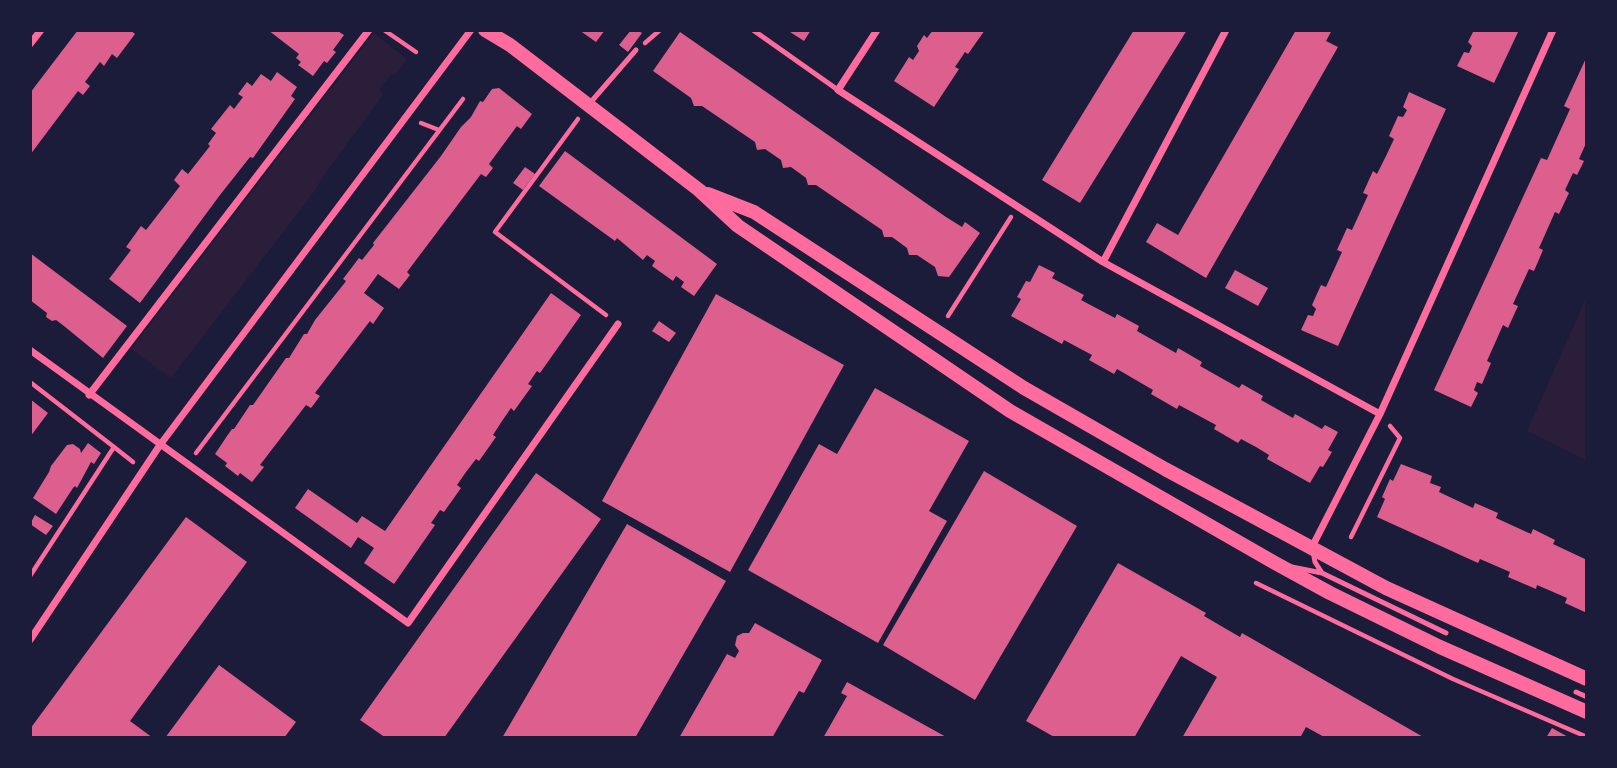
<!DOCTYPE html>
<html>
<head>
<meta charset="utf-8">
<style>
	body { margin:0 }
	#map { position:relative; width:1617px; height:768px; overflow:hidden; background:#1b1b3a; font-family:"Noto Sans",sans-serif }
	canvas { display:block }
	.frame { position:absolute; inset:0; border:32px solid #1b1b3a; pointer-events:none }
</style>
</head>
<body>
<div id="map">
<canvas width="1617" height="768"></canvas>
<div class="frame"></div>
</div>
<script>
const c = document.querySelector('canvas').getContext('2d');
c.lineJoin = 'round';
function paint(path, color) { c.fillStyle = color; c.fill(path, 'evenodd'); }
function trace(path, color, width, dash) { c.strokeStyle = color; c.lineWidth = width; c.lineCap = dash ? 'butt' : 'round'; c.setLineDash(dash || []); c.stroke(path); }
paint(new Path2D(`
	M374 33 407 59 395 75 392 74 379 89 383 95 324 175 314 192 171 378 131 349Z
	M1587 296V461L1527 431Z`), '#2a1e3b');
paint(new Path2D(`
	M78 30H130L135 34 117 58 112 54 104 66 100 62 85 82 90 86 83 95 78 91 30 155V93Z
	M268 30H336L344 35 333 50 336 52 327 63 324 61 313 76 298 65 301 62 296 58 299 54Z
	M579 30H605L596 42Z
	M631 30H637L642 33 628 52 619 45Z
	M787 30H811L804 41Z
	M933 30H985L968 54 965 52 955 67 959 69 934 107 894 81 909 57 913 60 919 51 917 46 924 35 927 38Z
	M1134 30H1187L1080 203 1042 180Z
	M1296 30H1332L1326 41 1338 47 1206 278 1146 242 1157 223 1178 235Z
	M1474 30H1519L1494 83 1457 66 1464 52 1469 53 1472 46 1468 42Z
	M680 32 946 217 962 227 965 222 980 233 949 277 938 276 935 267 917 255H909L907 248 892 237H884L882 230 816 185H808L806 178 791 167 783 168 781 160 765 149 757 150 755 142 702 106H694L691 98 653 71Z
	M1587 56V141L1579 159 1584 161 1577 175 1573 173 1565 190 1569 193 1559 214 1555 212 1539 248 1543 250 1534 271 1529 269 1513 304 1518 306 1508 328 1503 325 1487 361 1491 363 1482 384 1477 382 1474 390 1478 393 1471 407 1434 390 1541 158 1547 160 1570 109 1564 106Z
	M277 72 297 87 291 96 295 99 253 158 250 157 220 195 140 303 109 279 131 250 126 247 141 226 146 230 180 186 174 180 182 169 188 174 210 146 208 144 216 133 211 129 230 105 234 109 243 97 238 94 247 82 252 86 261 74 271 81Z
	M499 88 532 114 521 129 517 126 489 164 493 168 486 177 481 174 407 272 410 275 399 289 378 274 364 293 384 308 373 324 370 321 315 393 320 396 311 408 306 405 260 465 264 467 252 482 240 473 238 476 225 466 227 463 215 454 227 436 232 429H234L250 405H253L286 358H289L304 334H307L315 320 343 285 346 281 343 279 359 258 362 260 374 245 373 243 441 156 461 127 471 117 480 101 483 102 492 89Z
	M1409 92 1446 109 1338 346 1301 330 1308 315 1313 316 1316 309 1312 305 1321 285 1326 287 1342 252 1337 250 1347 228 1352 230 1368 195 1363 193 1373 171 1377 174 1386 156 1394 139 1389 136 1398 116 1403 117 1407 110 1403 107Z
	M565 151 717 264 694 296 681 287 684 282 676 276 673 281 652 266 655 261 647 255 643 260 617 238 615 241 539 186Z
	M525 167 535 174 523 190 513 183Z
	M30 253 127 326 103 358 64 326 56 320 52 321 46 317 47 313 30 300Z
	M1039 265 1055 273 1052 278 1084 295 1081 300 1115 318 1117 314 1139 326 1137 331 1176 353 1178 348 1202 362 1200 366 1239 388 1242 384 1263 396 1261 400 1293 418 1295 414 1322 429 1325 425 1338 432 1328 450 1332 452 1323 467 1320 466 1310 483 1267 459 1269 455 1256 447 1241 439 1238 443 1214 429 1216 425 1179 405 1177 409 1151 394 1153 390 1117 369 1114 374 1089 360 1092 355 1064 340 1062 344 1011 316 1021 299 1017 297 1026 281 1030 282Z
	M1235 270 1268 288 1258 306 1225 288Z
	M551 293 581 315 540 373 537 371 528 384 532 386 514 411 511 408 502 421 493 435 496 437 479 461 476 459 466 472 457 485 461 488 444 512 440 510 431 523 435 525 394 584 364 563 374 548 358 537 351 548 295 508 308 489 357 523 362 516 385 531Z
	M716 294 844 365 730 572 602 501Z
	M659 321 676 333 669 342 652 331Z
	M875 388 969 441 929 511 947 521 878 643 748 570 819 444 837 454Z
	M30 399 48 413 30 437Z
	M88 443 101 453 94 464 91 462 77 488 75 486 73 488 56 514 33 498 49 472 51 466 67 445 73 444 80 449 81 453Z
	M1401 464 1432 476 1430 483 1441 487 1439 492 1473 508 1475 503 1498 513 1496 518 1531 534 1533 529 1555 540 1553 544 1587 560V613L1565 603 1567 598 1537 585 1536 589 1508 577 1510 572 1480 559 1478 563 1377 517 1385 499 1382 497 1390 479 1393 481Z
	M984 471 1077 526 975 700 883 645Z
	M536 473 601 519 444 738H386L360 720Z
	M35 515 53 526 46 535 30 524Z
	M186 517 247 562 130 721 153 738H30V729Z
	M627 524 726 581 635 738H502Z
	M1118 563 1206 613 1204 616 1240 637 1242 633 1425 738H1326L1306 727 1300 738H1182L1217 677 1181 656 1134 738H1056L1026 721Z
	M755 623 822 660 804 693 799 691 772 738H679L727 654 735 658 739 651 735 645 737 636 743 633H749Z
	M219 665 296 722 284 738H165Z
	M847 682 948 738H823L847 696 841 693Z
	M1552 728 1570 738H1546Z`), '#dd5f8e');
trace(new Path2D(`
	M384 30 416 52
	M645 43 660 30
	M578 119 495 232 606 315
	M421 123 439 130
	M948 316 1011 217
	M30 382 114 447
	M196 453 463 99
	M1351 537 1400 438 1390 426
	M30 576 114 447 133 462
	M1256 583 1453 679 1587 737`), '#ff6b9d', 4.5);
trace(new Path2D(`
	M753 30 838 90
	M590 103 636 50
	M1313 551 1315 562 1322 573
	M1292 567 1322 573 1446 633
	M1576 692 1587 697`), '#ff6b9d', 5);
trace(new Path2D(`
	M877 30 838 90 1103 262 1380 414
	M30 44 41 30
	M1103 262 1226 30
	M30 350 408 623 618 324
	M89 395 369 30
	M1312 547 1380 414 1553 30
	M30 640 160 445 471 30`), '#ff6b9d', 7);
trace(new Path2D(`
	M485 30 510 45 699 190 738 226 1010 411 1275 563 1330 593 1440 647 1587 712
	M708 194 754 212 1024 388 1165 469 1386 588 1587 679`), '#ff6b9d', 14);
</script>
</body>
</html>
